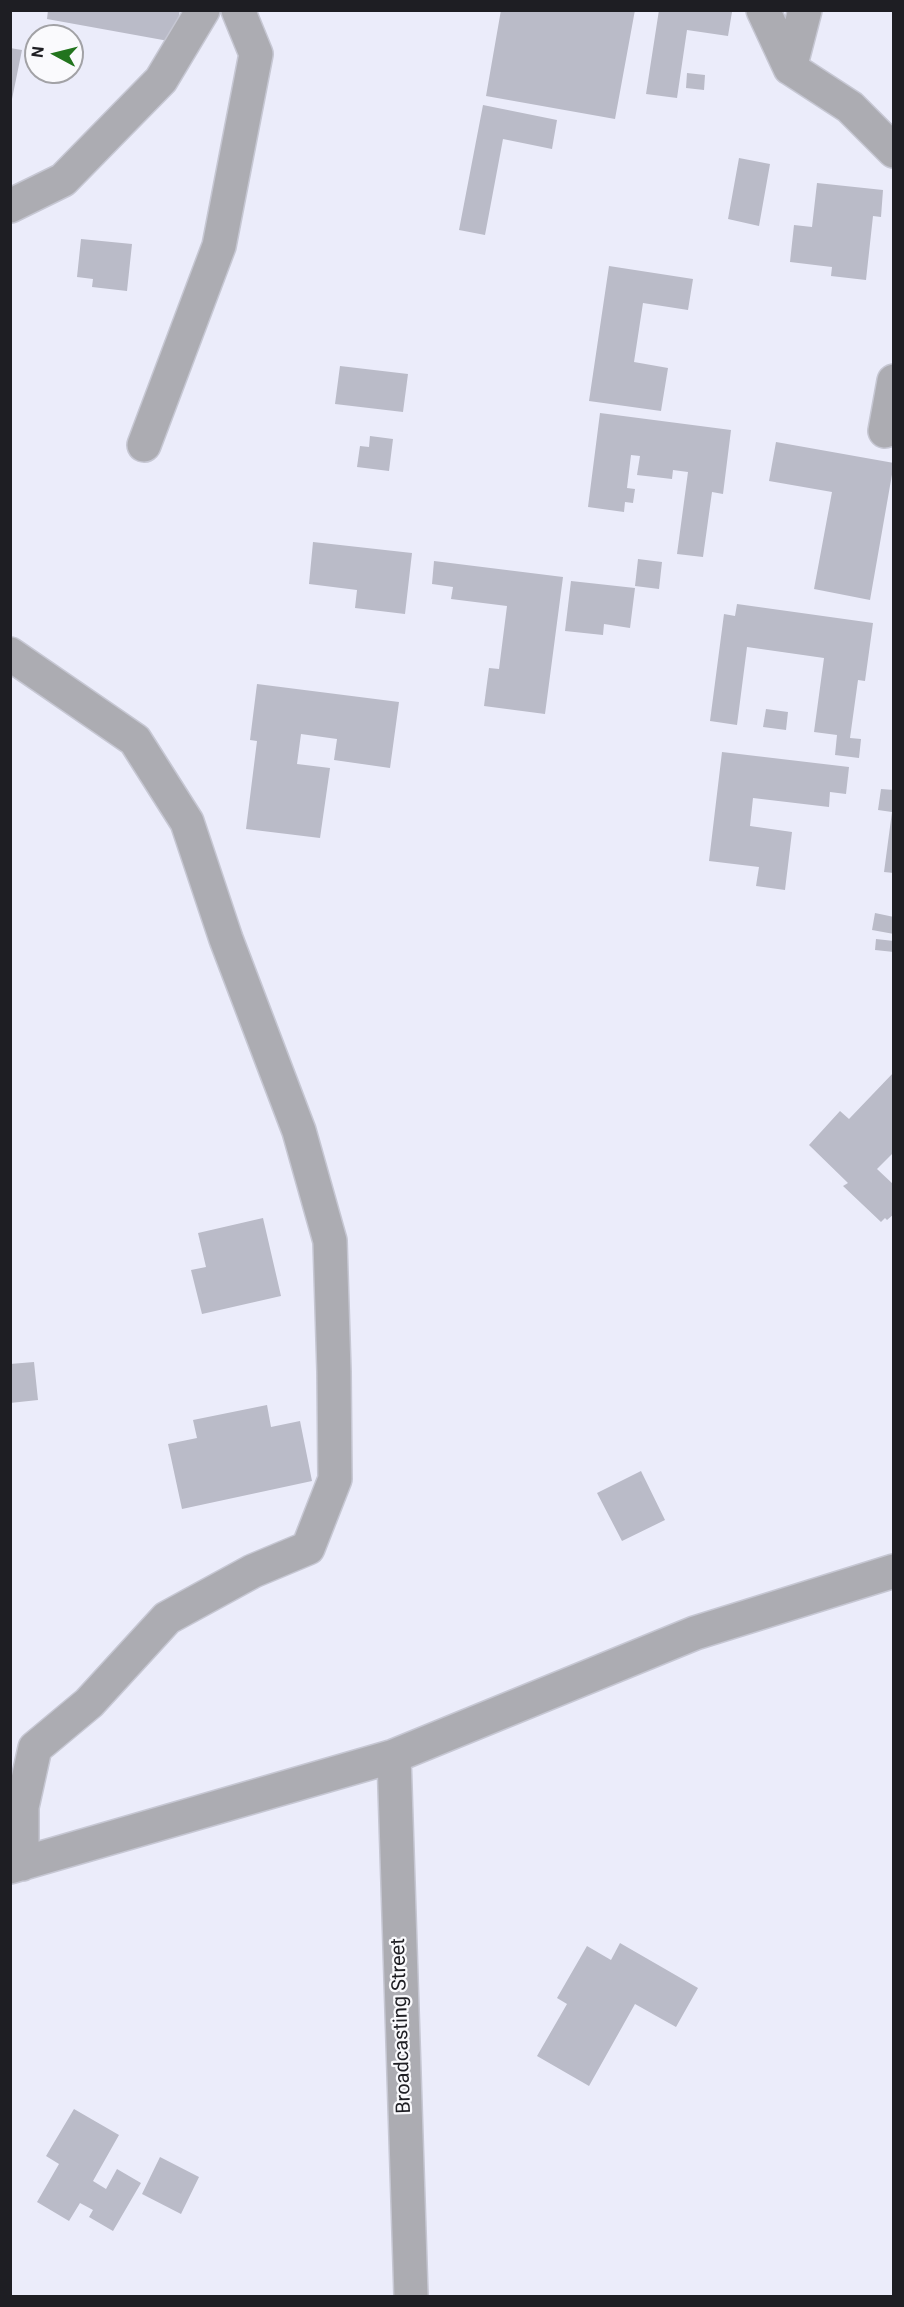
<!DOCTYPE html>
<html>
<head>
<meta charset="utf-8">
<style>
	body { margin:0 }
	#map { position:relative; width:904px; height:2307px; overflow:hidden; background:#ebecfa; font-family:Roboto,sans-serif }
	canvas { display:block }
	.frame { position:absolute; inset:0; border:12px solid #1e1e23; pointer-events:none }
	.north { position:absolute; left:24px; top:24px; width:60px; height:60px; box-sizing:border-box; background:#fafafd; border:2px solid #a2a2a6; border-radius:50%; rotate:277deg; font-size:16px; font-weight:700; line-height:24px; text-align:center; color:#1e1e23 }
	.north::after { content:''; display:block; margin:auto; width:21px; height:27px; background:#22741e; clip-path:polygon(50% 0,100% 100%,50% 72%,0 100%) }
</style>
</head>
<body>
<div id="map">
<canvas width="904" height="2307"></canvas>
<div class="frame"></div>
<div class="north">N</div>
</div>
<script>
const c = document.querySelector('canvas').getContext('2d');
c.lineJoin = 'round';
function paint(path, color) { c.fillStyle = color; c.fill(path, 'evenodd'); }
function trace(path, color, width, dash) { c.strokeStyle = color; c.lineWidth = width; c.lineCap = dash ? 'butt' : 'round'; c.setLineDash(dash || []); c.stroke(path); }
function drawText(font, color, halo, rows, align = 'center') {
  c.font = font + ' Roboto,sans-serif'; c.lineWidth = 4.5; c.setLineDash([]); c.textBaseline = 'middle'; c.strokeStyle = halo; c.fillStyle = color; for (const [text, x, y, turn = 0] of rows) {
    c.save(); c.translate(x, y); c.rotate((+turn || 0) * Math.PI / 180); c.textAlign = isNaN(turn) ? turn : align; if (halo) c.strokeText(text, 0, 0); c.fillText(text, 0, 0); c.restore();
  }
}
paint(new Path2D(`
	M48 10H180L174 42 47 19Z
	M501 10H635L615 119 486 96Z
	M659 10 732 12 728 36 687 30 677 98 646 94Z
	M10 48 22 50 12 99H10Z
	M687 73 705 75 704 90 686 88Z
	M483 105 557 120 552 149 503 139 485 235 459 230Z
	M739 158 770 164 759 226 728 219Z
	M817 183 883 190 881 217 873 216 866 280 831 276 832 267 790 262 794 225 812 227Z
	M81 239 132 244 127 291 92 287 93 279 77 277Z
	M609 266 693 279 688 310 643 303 634 362 668 368 661 411 589 401Z
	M340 366 408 374 403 412 335 404Z
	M600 413 731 430 723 494 712 492 703 557 677 554 688 472 673 470 672 479 637 475 640 456 631 455 627 488 635 489 633 503 625 502 624 512 588 507Z
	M370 436 393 439 389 471 357 467 360 446 369 447Z
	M776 442 894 463 870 600 814 589 832 492 769 481Z
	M313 542 412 553 405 614 355 608 357 590 309 584Z
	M638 559 662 562 659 589 635 586Z
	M434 561 563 577 545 714 484 706 489 668 499 669 507 606 451 599 453 587 432 584Z
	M571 581 635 588 630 628 604 624 603 635 565 631Z
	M737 604 873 623 865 681 858 680 850 738 861 739 859 758 835 755 837 735 814 732 824 658 747 647 737 725 710 721 724 614 735 616Z
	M257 684 399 702 390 768 334 760 337 739 301 734 297 764 330 768 320 838 246 829 257 741 250 740Z
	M766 709 788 712 786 730 763 727Z
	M722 752 849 767 846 794 830 792 829 807 753 798 750 826 792 832 785 890 756 886 759 867 709 861Z
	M881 789 894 790V873L884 872 892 812 878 810Z
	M875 913 894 917V934L872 930Z
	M876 939 894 941V952L875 950Z
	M894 1072V1152L877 1169 894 1185V1214L887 1220 885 1218 881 1222 843 1186 848 1183 809 1145 840 1111 849 1119Z
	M263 1218 281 1296 202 1314 191 1270 206 1267 198 1233Z
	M34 1362 38 1400 10 1403V1364Z
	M267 1405 271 1427 300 1421 312 1481 182 1509 168 1444 197 1438 193 1420Z
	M641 1471 665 1520 622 1541 597 1493Z
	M620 1943 698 1988 676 2027 635 2004 589 2086 537 2056 567 2004 557 1998 587 1946 611 1960Z
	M74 2109 119 2135 93 2181 106 2189 117 2169 141 2183 113 2231 89 2217 93 2210 80 2203 69 2221 37 2202 59 2164 46 2156Z
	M160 2157 199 2177 181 2214 142 2194Z`), '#babbc8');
const minor = new Path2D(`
	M763 10 790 68 850 107 894 151
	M790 68 805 10
	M10 206 63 180 161 80 203 10
	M885 431 894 381
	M144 445 219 246 256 54 238 10
	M10 654 135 740 187 822 226 939 299 1131 330 1241 334 1372 335 1479 308 1548 253 1571 167 1618 89 1703 35 1748 22 1807V1864
	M394 1756 411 2296
	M10 1867 394 1756 695 1633 894 1571`);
trace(minor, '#c6c7d3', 36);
trace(minor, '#acacb2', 33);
drawText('20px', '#1e1e23', '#fafafd', [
	["Broadcasting Street",402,2026,-92]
]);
</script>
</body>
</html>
